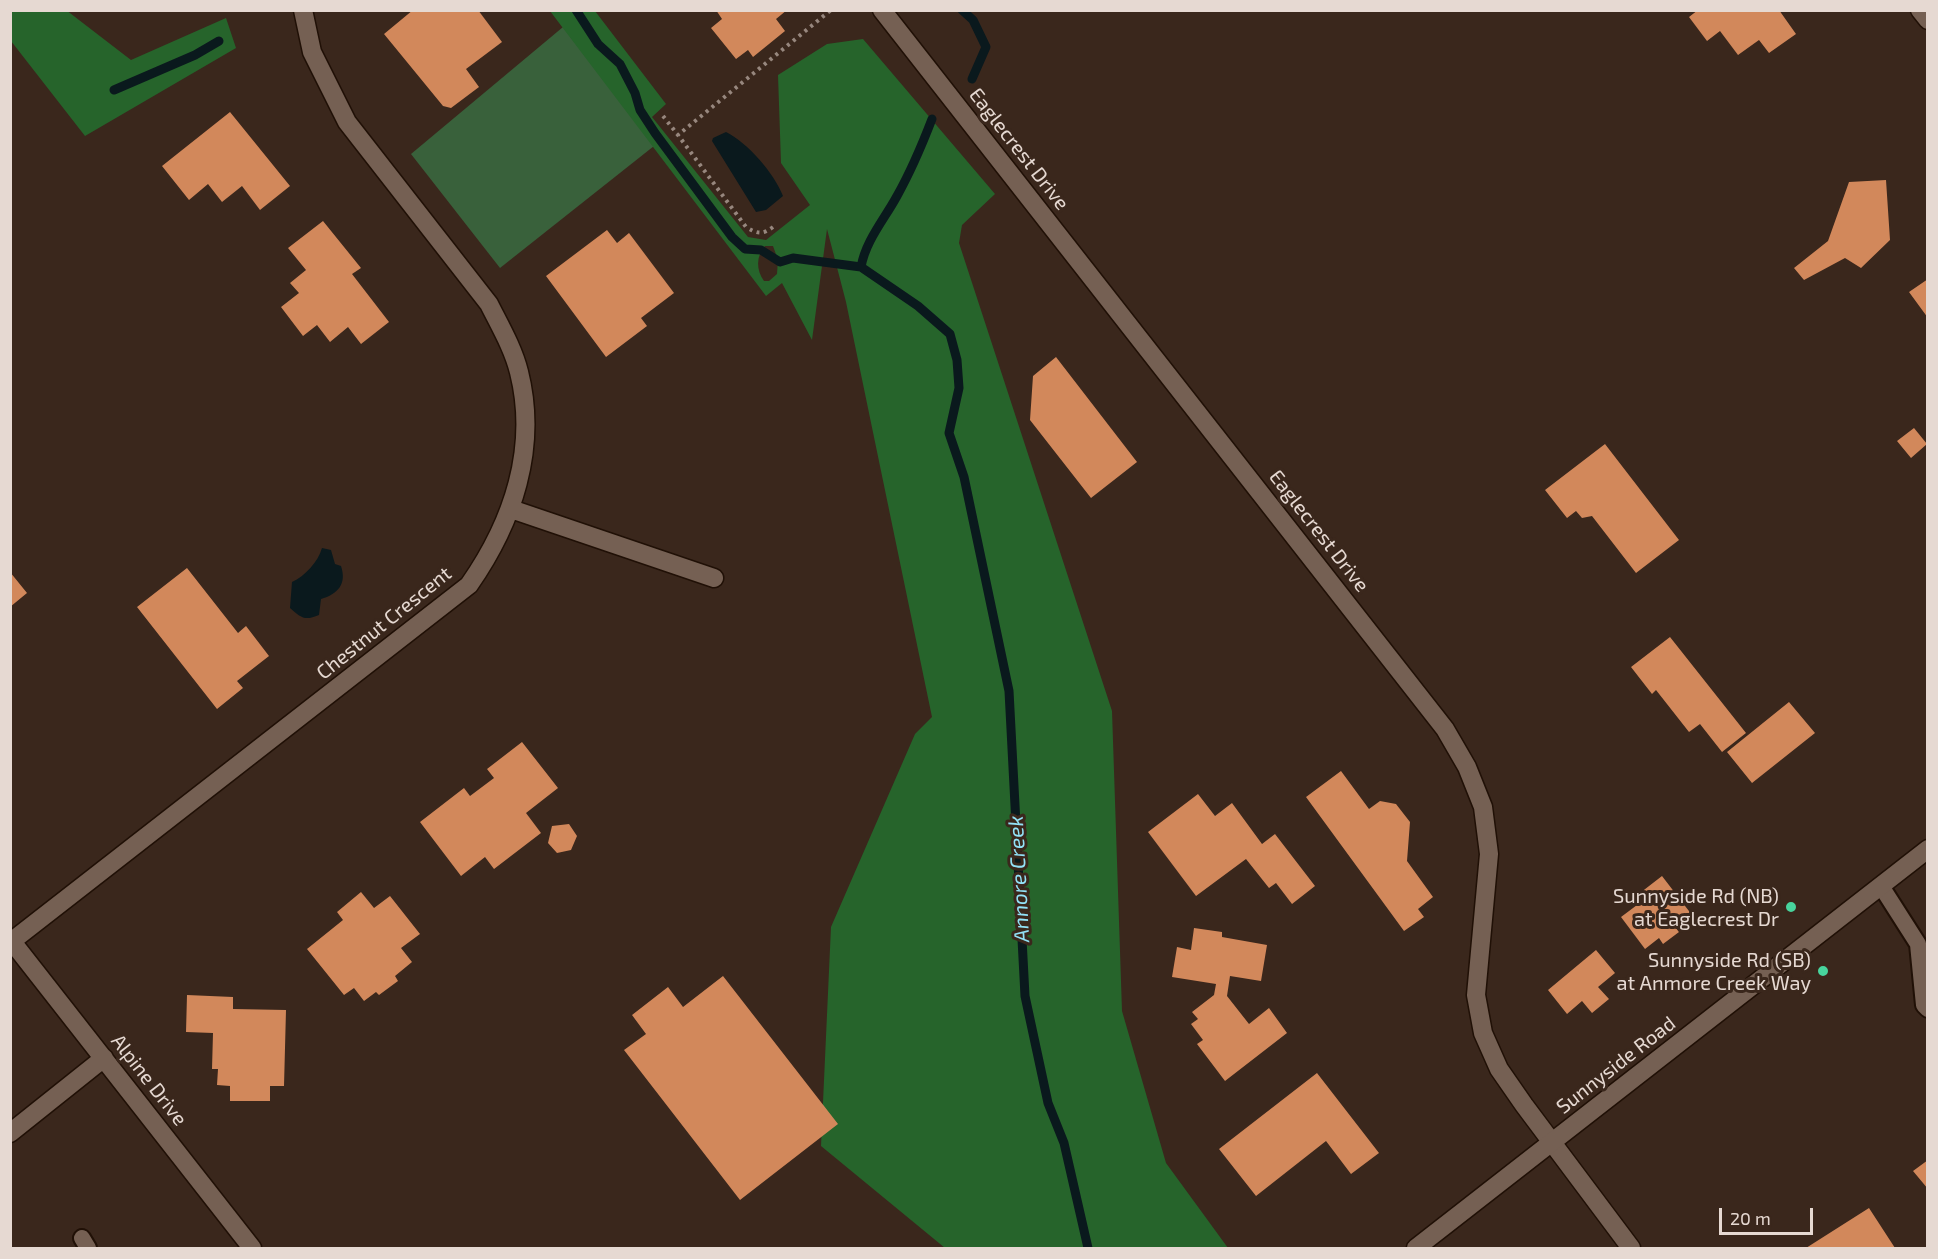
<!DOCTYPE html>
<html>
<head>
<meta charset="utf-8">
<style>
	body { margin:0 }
	#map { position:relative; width:1938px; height:1259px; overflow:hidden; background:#3a271c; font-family:"Exo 2",sans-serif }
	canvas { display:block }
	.frame { position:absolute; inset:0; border:12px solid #e6d9d2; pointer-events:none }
	.scale { position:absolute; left:1719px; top:1208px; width:94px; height:27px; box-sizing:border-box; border:3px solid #e6d9d2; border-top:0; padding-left:8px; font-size:18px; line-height:21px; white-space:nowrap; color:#e6d9d2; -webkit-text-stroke:4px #3a271c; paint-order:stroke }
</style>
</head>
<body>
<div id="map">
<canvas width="1938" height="1259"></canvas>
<div class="frame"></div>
<div class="scale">20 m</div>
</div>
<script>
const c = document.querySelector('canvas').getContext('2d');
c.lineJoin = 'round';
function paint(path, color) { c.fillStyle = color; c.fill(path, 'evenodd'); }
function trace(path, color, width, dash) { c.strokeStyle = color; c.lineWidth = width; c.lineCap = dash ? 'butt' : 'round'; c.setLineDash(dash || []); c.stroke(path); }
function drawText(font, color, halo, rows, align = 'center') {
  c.font = font + ' "Exo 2",sans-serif'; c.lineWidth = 6; c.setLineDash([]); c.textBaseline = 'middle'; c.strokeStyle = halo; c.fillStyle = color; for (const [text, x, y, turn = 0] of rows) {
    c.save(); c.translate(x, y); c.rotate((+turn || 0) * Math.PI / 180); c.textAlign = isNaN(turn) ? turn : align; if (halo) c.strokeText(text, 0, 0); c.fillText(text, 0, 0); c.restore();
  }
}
paint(new Path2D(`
	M563 27 654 146 500 268 411 154Z`), '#39613b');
paint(new Path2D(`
	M66 10 131 60 226 18 236 48 85 136 11 41V11Z
	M550 11H595L666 104 652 117 748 237 766 240 810 205 781 163 778 75 827 44 863 39 995 194 962 225 959 243 1112 711 1122 1011 1166 1163 1228 1248H945L821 1146 831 927 915 734 932 717 846 302 827 229 812 340 782 283 766 296ZM765 246H773L778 260 777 274 769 281H764C756 270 756 256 765 246Z`), '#26642b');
paint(new Path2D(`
	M726 132C748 143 774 173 783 196L766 210 756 212 712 141 713 138Z
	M322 548 331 550 335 564 341 566C347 584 338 594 321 599L319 615C305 621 301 618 290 608L292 582C305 576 318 562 322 548Z`), '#0a191d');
trace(new Path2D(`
	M576 10 598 44 620 64 635 93 640 110 655 133 732 237 745 249 761 250 780 262 793 258 861 267
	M962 10 973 20 986 47 972 79
	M114 90 195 55 219 41
	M932 119C922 145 911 171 897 196 884 220 866 240 861 267L918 306 950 334 957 360 959 388 949 433 964 477 1009 691 1025 996 1048 1103 1064 1143 1088 1248`), '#0a191d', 9);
paint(new Path2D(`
	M413 10H478L502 42 466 69 479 87 451 108 443 106 384 34Z
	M716 10H787L776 19 785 31 753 57 748 50 736 59 711 28 722 19Z
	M1698 10H1779L1796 34 1769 53 1759 40 1738 55 1720 31 1707 41 1689 17Z
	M230 112 290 186 260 210 242 186 222 202 208 184 189 200 162 166Z
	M1886 180 1890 240 1861 268 1845 258 1804 280 1794 268 1828 241 1849 182Z
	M323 221 361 268 352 274 389 322 361 344 348 327 330 342 317 325 303 336 281 307 299 293 290 283 306 270 288 248Z
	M607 230 617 243 629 233 674 293 641 318 647 326 606 357 546 276Z
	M1928 279V318L1909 292Z
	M1056 357 1137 462 1091 498 1030 420 1033 376Z
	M1914 428 1927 444 1911 458 1897 441Z
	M1605 444 1679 540 1636 573 1592 516 1582 518 1576 511 1567 518 1545 490Z
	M187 568 238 633 246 626 269 656 237 681 243 688 217 709 137 607Z
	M10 572 27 593 10 607Z
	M1670 637 1746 733 1722 752 1700 724 1689 732 1656 690 1652 694 1631 667Z
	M1789 702 1815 733 1752 783 1727 752Z
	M522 742 558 788 526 813 541 833 494 869 485 857 461 876 420 822 464 788 470 796 494 778 487 769Z
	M1341 771 1369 809 1380 801 1396 804 1410 822 1407 861 1433 897 1418 909 1424 917 1404 931 1306 797Z
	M1198 794 1215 816 1232 803 1262 844 1275 834 1315 886 1292 904 1276 883 1269 888 1246 859 1196 896 1148 832Z
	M569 824 577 836 571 850 557 853 548 843 552 826Z
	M1662 876 1692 915 1676 928 1679 932 1663 944 1659 938 1645 949 1621 917 1645 899 1640 893Z
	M361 892 374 908 390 896 420 934 401 948 412 962 395 976 398 981 379 995 376 992 364 1001 354 988 344 995 307 949 343 920 337 912Z
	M1194 928 1222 932V937L1267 945 1261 981 1230 976 1227 996 1249 1024 1269 1008 1287 1033 1225 1081 1197 1044 1203 1040 1191 1024 1198 1019 1192 1012 1214 995 1216 984 1172 977 1177 947 1191 950Z
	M1596 950 1615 973 1598 987 1609 999 1592 1013 1582 1001 1567 1014 1548 990Z
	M723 976 838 1124 740 1200 624 1050 646 1034 632 1015 668 987 683 1007Z
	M187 995 233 997V1009L286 1010 284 1086H270V1101H230V1086L217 1085 218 1069H212L213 1033 186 1032Z
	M1317 1073 1379 1153 1351 1174 1326 1141 1256 1196 1219 1149Z
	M1928 1160V1189L1913 1171Z
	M1869 1208 1895 1248H1806Z`), '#d2885b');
const service = new Path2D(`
	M1881 886 1918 944 1924 1005 1928 1009
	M82 1238 88 1248`);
const minor = new Path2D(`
	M882 10 1445 729 1467 767 1483 807 1489 854 1476 995 1483 1033 1499 1069 1524 1105 1631 1248
	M1920 10 1928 20
	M511 509 714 578
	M10 939 252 1248
	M12 941 469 585C513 522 538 448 519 372 513 348 500 326 489 304L347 122 312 52 303 10
	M10 1133 104 1058`);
const tertiary = new Path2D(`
	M1416 1248 1928 849`);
trace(service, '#201006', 20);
trace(minor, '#201006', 21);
trace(tertiary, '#201006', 21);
trace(new Path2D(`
	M663 116 678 135
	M773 227C762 235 758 234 746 227L678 135 831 10`), '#97877e', 4, [3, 4.5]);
trace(service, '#756053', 16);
trace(minor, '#756053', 18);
trace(tertiary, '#756053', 18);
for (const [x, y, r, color] of [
	[1791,907,6,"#48d49d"],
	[1823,971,6,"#48d49d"]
]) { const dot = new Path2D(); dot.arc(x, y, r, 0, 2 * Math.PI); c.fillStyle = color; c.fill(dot); trace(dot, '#3a271c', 2); }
drawText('20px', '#e6d9d2', '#3a271c', [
	["Eaglecrest Drive",1019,149,52],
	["Eaglecrest Drive",1319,531,52],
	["Chestnut Crescent",384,623,-39],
	["Sunnyside Road",1616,1065,-38],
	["Alpine Drive",149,1080,52]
]);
drawText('20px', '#e6d9d2', '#3a271c', [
	["Sunnyside Rd (NB)",1779,896],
	["at Eaglecrest Dr",1779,919],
	["Sunnyside Rd (SB)",1811,960],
	["at Anmore Creek Way",1811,983]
], 'right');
drawText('italic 21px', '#92e2f7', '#3a271c', [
	["Annore Creek",1019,879,-93]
]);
</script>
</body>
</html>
